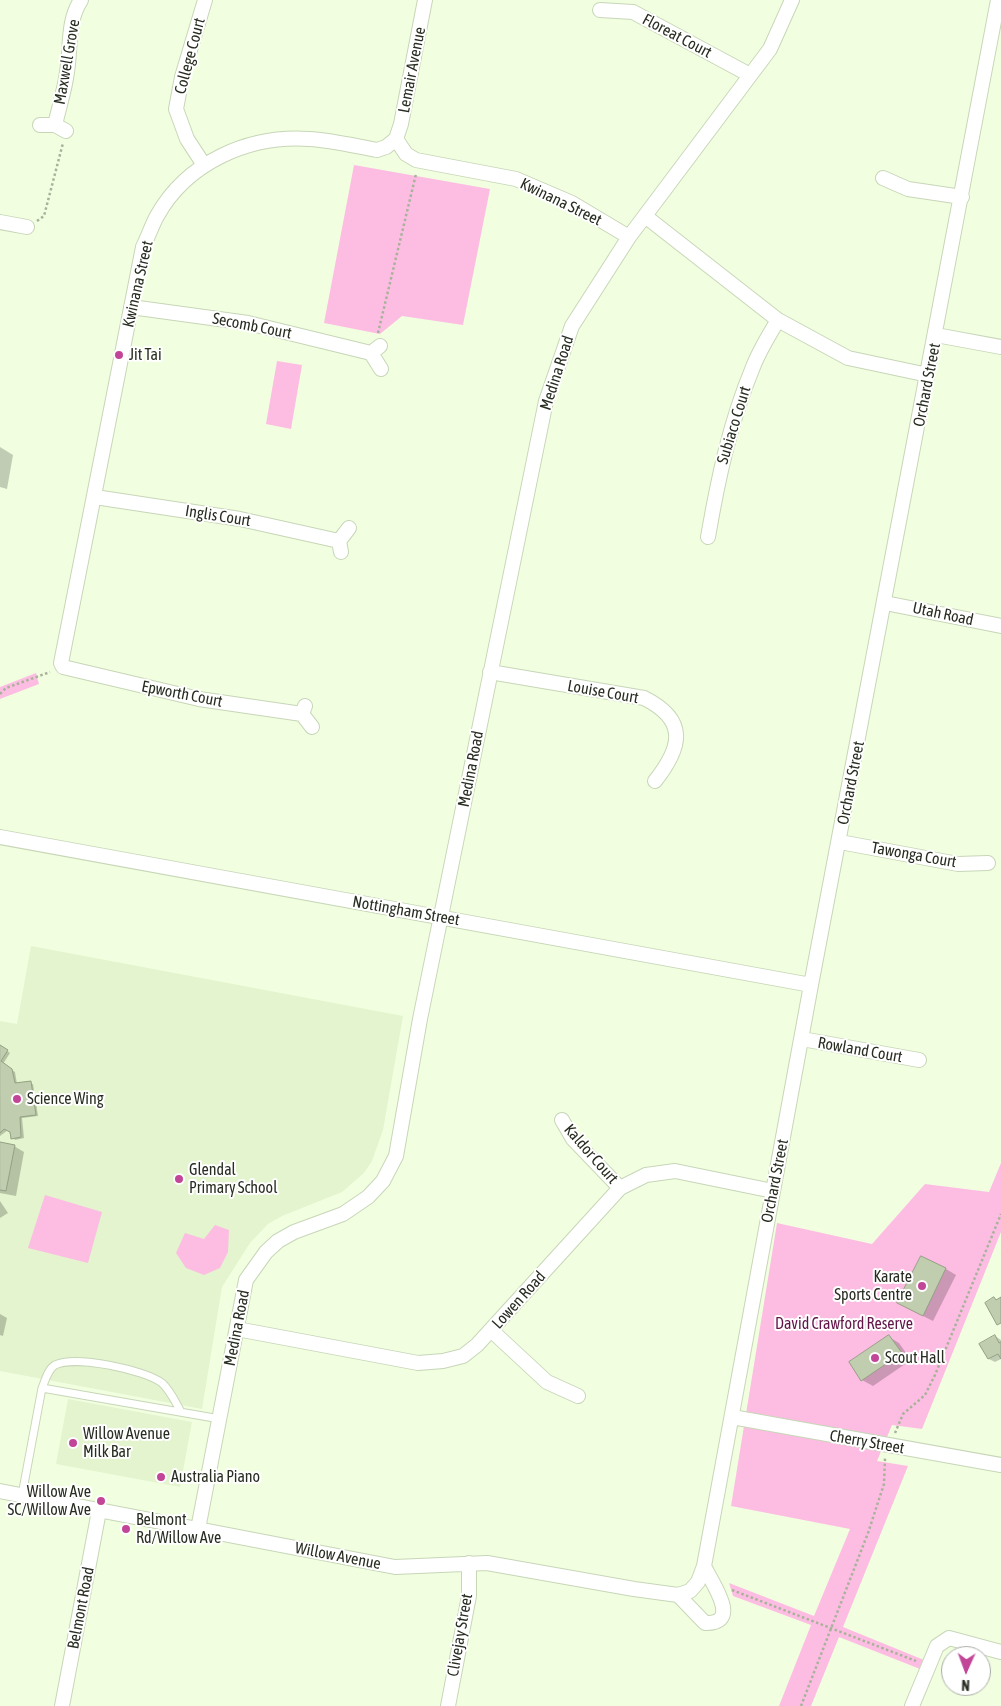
<!DOCTYPE html>
<html>
<head>
<meta charset="utf-8">
<style>
	body { margin:0 }
	#map { position:relative; width:1001px; height:1706px; overflow:hidden; background:#f1ffe0; font-family:"Asap Condensed",sans-serif }
	canvas { display:block }
	.north { position:absolute; left:941px; top:1646px; width:50px; height:50px; box-sizing:border-box; background:#fff; border:1px solid #a9aba6; border-radius:50%; rotate:182deg; font-size:14px; font-weight:700; line-height:20px; text-align:center; color:#282d21 }
	.north::after { content:''; display:block; margin:auto; width:18px; height:22px; background:#c24698; clip-path:polygon(50% 0,100% 100%,50% 72%,0 100%) }
</style>
</head>
<body>
<div id="map">
<canvas width="1001" height="1706"></canvas>
<div class="north">N</div>
</div>
<script>
const c = document.querySelector('canvas').getContext('2d');
c.lineJoin = 'round';
function paint(path, color) { c.fillStyle = color; c.fill(path, 'evenodd'); }
function trace(path, color, width, dash) { c.strokeStyle = color; c.lineWidth = width; c.lineCap = dash ? 'butt' : 'round'; c.setLineDash(dash || []); c.stroke(path); }
function drawText(font, color, halo, rows, align = 'center') {
  c.font = font + ' "Asap Condensed",sans-serif'; c.lineWidth = 4; c.setLineDash([]); c.textBaseline = 'middle'; c.strokeStyle = halo; c.fillStyle = color; for (const [text, x, y, turn = 0] of rows) {
    c.save(); c.translate(x, y); c.rotate((+turn || 0) * Math.PI / 180); c.textAlign = isNaN(turn) ? turn : align; if (halo) c.strokeText(text, 0, 0); c.fillText(text, 0, 0); c.restore();
  }
}
paint(new Path2D(`
	M31 946 403 1016 383 1130 372 1161 364 1173 342 1192 282 1216 268 1224 250 1243 222 1287 202 1409 0 1371V1021L17 1024Z
	M68 1399 192 1422 180 1487 56 1464Z`), '#e3f4ce');
paint(new Path2D(`
	M354 165 490 189 463 325 402 316 380 334 324 323Z
	M277 361 302 365 291 429 266 424Z
	M36 673 39 684 0 699V687Z
	M1001 1163V1232L922 1429 892 1425 877 1461 908 1466 843 1627 924 1660 920 1669 839 1637 811 1706H779L811 1625 733 1596 729 1583 814 1616 850 1529 731 1506 777 1223 872 1244 925 1184 989 1192Z
	M45 1195 102 1212 88 1263 28 1248Z
	M215 1225 229 1230 228 1252 220 1268 204 1275 186 1268 176 1253 185 1233 204 1239Z`), '#fdbde2');
paint(new Path2D(`
	M0 447 13 455 7 489 0 487Z
	M0 1046 10 1053 3 1064 15 1072 17 1084H33L38 1116 22 1118 24 1138 15 1140 8 1130 0 1136Z
	M0 1144 14 1146 24 1152 16 1196 0 1193Z
	M0 1201 8 1213 0 1218Z
	M946 1269 956 1275 933 1321 909 1309Z
	M0 1314 7 1318 3 1336 0 1335Z
	M995 1336 1001 1340V1359L995 1362 989 1359Z
	M889 1337 899 1343 911 1360 873 1386 862 1380Z`), '#0003');
const building = new Path2D(`
	M0 1045 8 1050 1 1061 12 1069 15 1083 31 1081 36 1115 20 1117 21 1137 11 1139 10 1132 4 1129 0 1133Z
	M0 1142 15 1145 6 1191 0 1190Z
	M921 1256 946 1268 923 1316 897 1303Z
	M994 1297 996 1300 1001 1297V1323L997 1325 985 1303Z
	M889 1335 902 1353 861 1381 849 1362Z
	M995 1335 999 1343 1001 1342V1359L998 1354 988 1359 979 1344Z`);
paint(building, '#c0cdaf');
trace(building, '#94a184', 1);
const service = new Path2D(`
	M42 1388C45 1381 48 1369 55 1365 76 1355 145 1370 162 1383 170 1390 176 1403 181 1412
	M22 1495 42 1388 220 1419`);
const minor = new Path2D(`
	M600 10 633 12 750 75
	M40 125H55L66 131
	M55 125C59 107 65 89 67 72 71 48 67 21 81 0
	M396 139 406 154 416 160 516 179 572 203 629 237
	M396 139 401 124 425 0
	M204 165 187 139 176 109 182 77 205 0
	M883 178 908 189 962 197
	M645 216 778 320 848 358 928 375
	M0 222 27 227
	M131 307 248 323 371 353
	M936 335 1001 347
	M380 346 371 353 381 369
	M95 497 240 519 339 541
	M708 537C718 479 730 422 753 367 759 351 769 335 778 320
	M341 552 339 541 349 528
	M885 603 1001 626
	M490 672 644 698C688 720 682 747 655 781
	M305 706 302 714 312 727
	M302 714 199 699 63 667 61 663 143 247C148 237 152 225 157 216 187 162 249 135 309 139 331 140 355 146 377 150L386 147 396 139
	M0 837 811 985
	M840 842 958 864 988 863
	M802 1039 919 1060
	M562 1120 573 1139 620 1188
	M237 1329 418 1363 443 1361 463 1356 477 1345 620 1188 646 1175 675 1171 773 1191
	M492 1331 547 1382 578 1396
	M732 1417 1001 1465
	M0 1491 395 1567 487 1563 634 1589 678 1595 690 1591 698 1582 704 1566 811 985 998 0
	M198 1529 246 1280 266 1252 278 1241 294 1232 343 1214 368 1197 383 1181 396 1156 420 1019 546 401 572 326 629 237 770 49 792 0
	M678 1595 705 1623C743 1624 711 1582 704 1566
	M62 1706 99 1511
	M448 1706 469 1596V1563
	M912 1706 937 1646 949 1638 1001 1652`);
trace(service, '#c8d6b8', 9);
trace(minor, '#c8d6b8', 16);
trace(new Path2D(`
	M37 221 44 216 63 143
	M378 333 416 174
	M0 694 6 688 50 672
	M895 1433 903 1414 925 1395 935 1375 1001 1214
	M732 1590 916 1661
	M801 1706 868 1533 884 1484 885 1458`), '#a8b29a', 2.5, [2.5, 2.5]);
trace(service, '#fff', 7);
trace(minor, '#fff', 14);
for (const [x, y, r, color] of [
	[119,355,5,"#c24698"],
	[17,1099,5,"#c24698"],
	[179,1179,5,"#c24698"],
	[922,1286,5,"#c24698"],
	[875,1358,5,"#c24698"],
	[73,1443,5,"#c24698"],
	[161,1477,5,"#c24698"],
	[101,1501,5,"#c24698"],
	[126,1529,5,"#c24698"]
]) { const dot = new Path2D(); dot.arc(x, y, r, 0, 2 * Math.PI); c.fillStyle = color; c.fill(dot); trace(dot, '#fff', 2); }
drawText('16px', '#282d21', '#fff', [
	["Floreat Court",677,36,28],
	["College Court",190,56,-75],
	["Maxwell Grove",67,62,-80],
	["Lemair Avenue",412,70,-79],
	["Kwinana Street",561,202,26],
	["Kwinana Street",138,284,-77],
	["Secomb Court",252,326,11],
	["Medina Road",557,373,-72],
	["Orchard Street",927,385,-79],
	["Subiaco Court",734,425,-73],
	["Inglis Court",218,516,9],
	["Utah Road",943,614,12],
	["Louise Court",603,692,10],
	["Epworth Court",182,694,11],
	["Medina Road",471,769,-79],
	["Orchard Street",851,783,-79],
	["Tawonga Court",914,855,10],
	["Nottingham Street",406,911,10],
	["Rowland Court",860,1050,10],
	["Kaldor Court",591,1154,49],
	["Orchard Street",775,1181,-79],
	["Lowen Road",519,1300,-48],
	["Medina Road",237,1328,-79],
	["Cherry Street",867,1442,10],
	["Willow Avenue",338,1556,11],
	["Belmont Road",81,1608,-79],
	["Clivejay Street",460,1635,-80]
]);
drawText('16px', '#282d21', '#fff', [
	["Jit Tai",129,355],
	["Science Wing",27,1099],
	["Glendal",189,1170],
	["Primary School",189,1188],
	["Karate",912,1277,"right"],
	["Sports Centre",912,1295,"right"],
	["Scout Hall",885,1358],
	["Willow Avenue",83,1434],
	["Milk Bar",83,1452],
	["Australia Piano",171,1477],
	["Willow Ave",91,1492,"right"],
	["SC/Willow Ave",91,1510,"right"],
	["Belmont",136,1520],
	["Rd/Willow Ave",136,1538]
], 'left');
drawText('16px', '#621549', '#fff', [
	["David Crawford Reserve",844,1324]
]);
</script>
</body>
</html>
